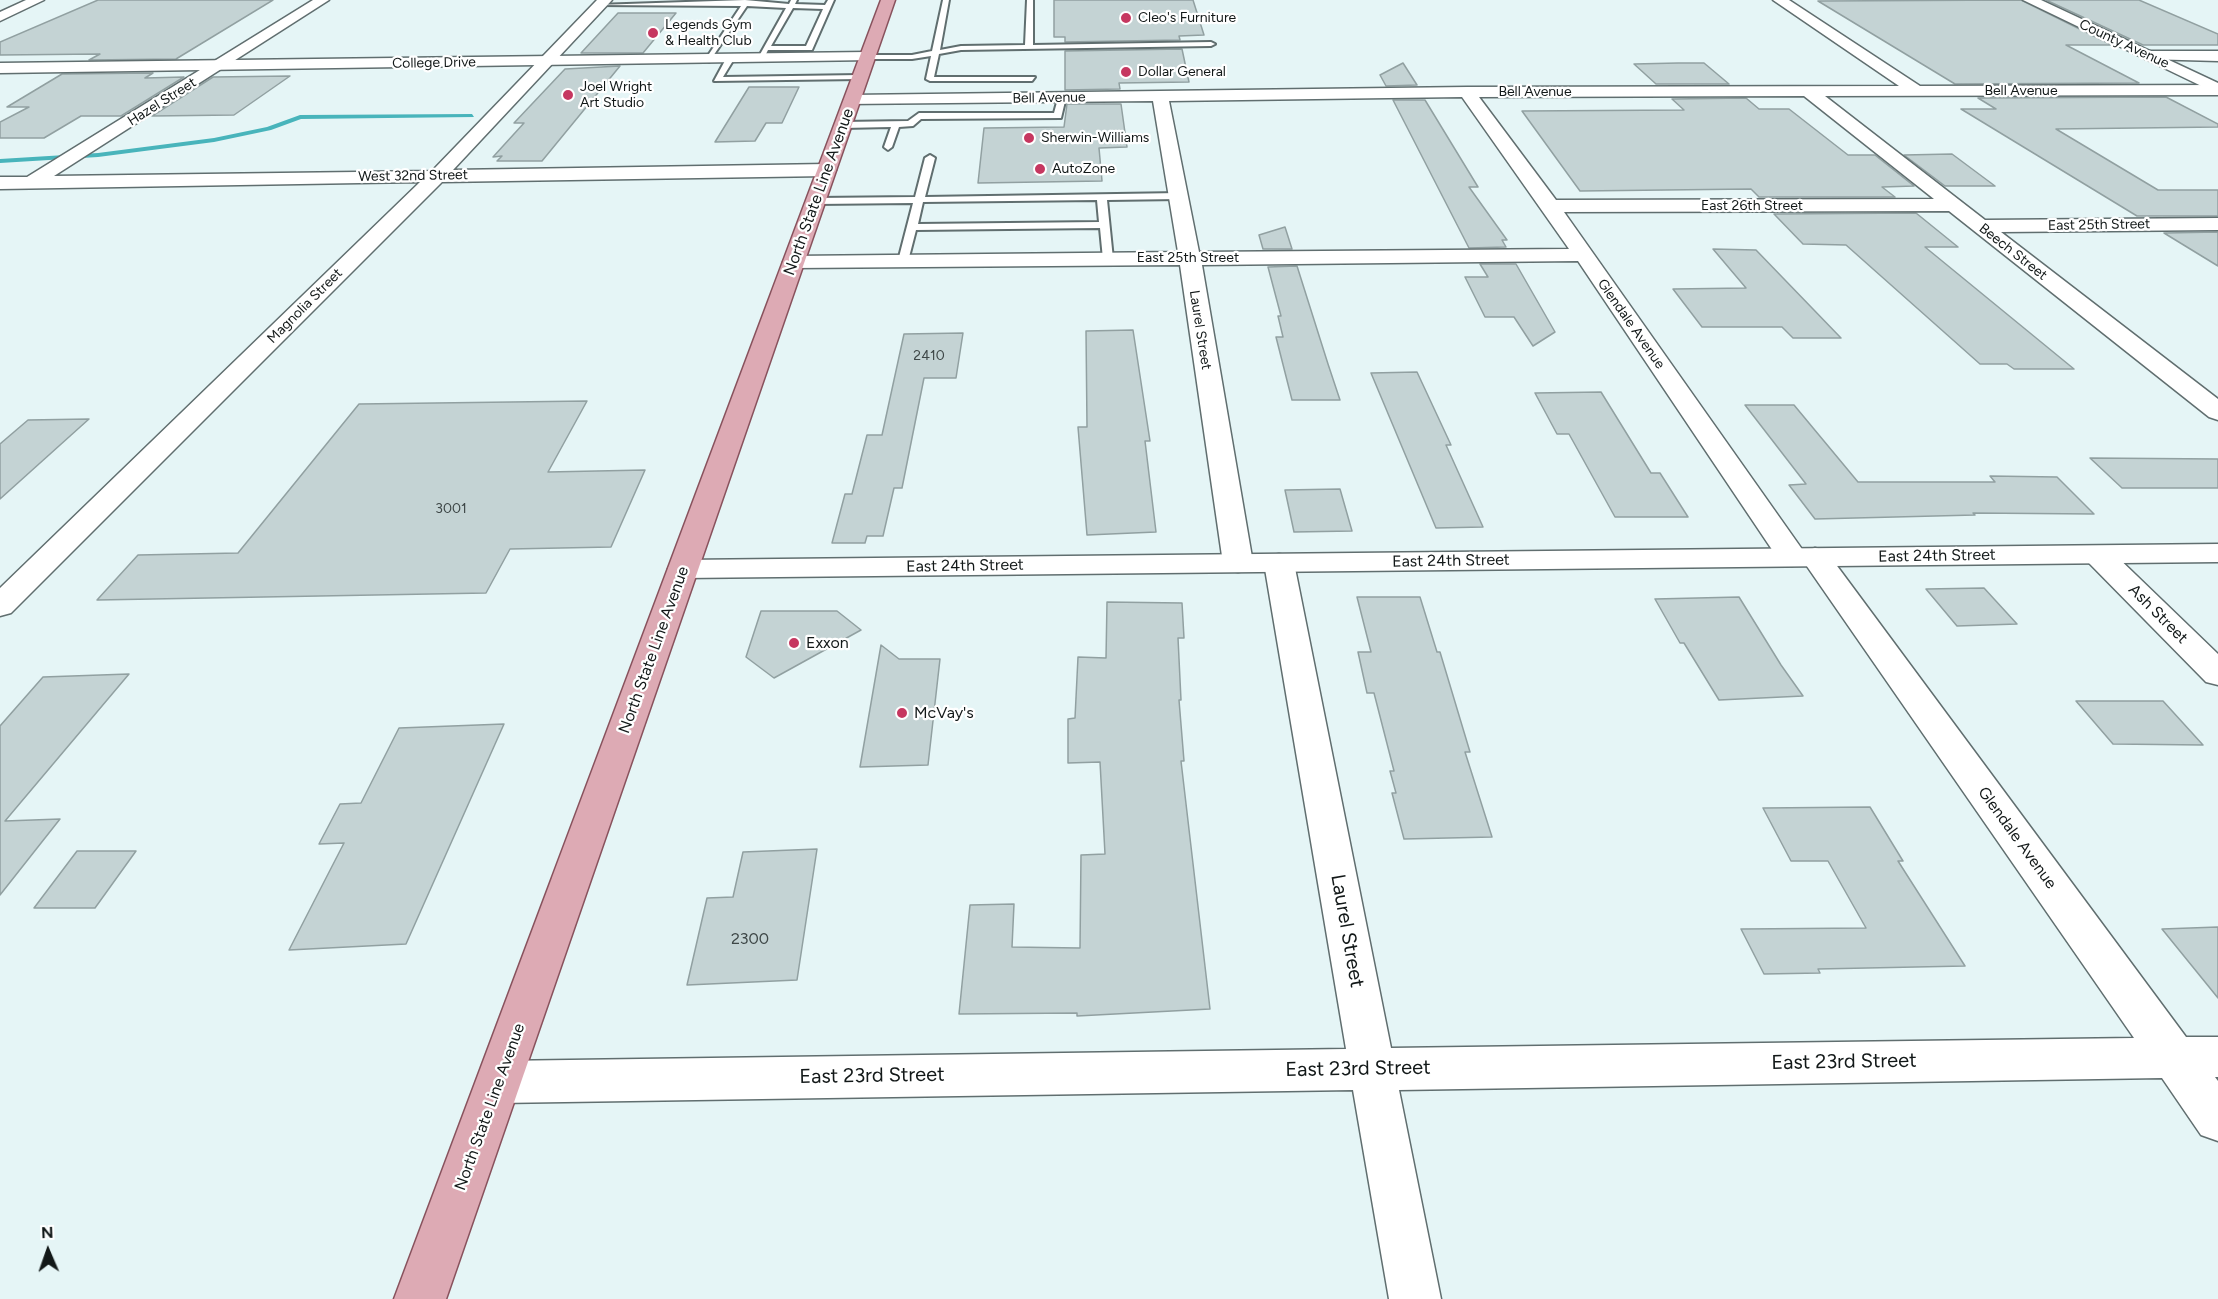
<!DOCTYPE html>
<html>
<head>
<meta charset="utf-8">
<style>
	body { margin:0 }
	#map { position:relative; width:2218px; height:1299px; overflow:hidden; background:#e5f5f6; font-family:Figtree,sans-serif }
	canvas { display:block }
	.north { position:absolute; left:18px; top:1221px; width:60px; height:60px; -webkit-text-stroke:4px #fff; paint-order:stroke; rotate:358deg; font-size:16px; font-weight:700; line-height:24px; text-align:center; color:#121818 }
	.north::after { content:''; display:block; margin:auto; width:21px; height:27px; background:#121818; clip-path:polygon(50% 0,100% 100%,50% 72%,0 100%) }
</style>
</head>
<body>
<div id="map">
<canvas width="2218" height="1299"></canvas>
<div class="north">N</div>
</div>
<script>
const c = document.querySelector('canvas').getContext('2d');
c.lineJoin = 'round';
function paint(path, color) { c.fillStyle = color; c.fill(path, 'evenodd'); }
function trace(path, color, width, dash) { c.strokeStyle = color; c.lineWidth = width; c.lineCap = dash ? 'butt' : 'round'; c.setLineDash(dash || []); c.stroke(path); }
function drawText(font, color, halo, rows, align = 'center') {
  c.font = font + ' Figtree,sans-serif'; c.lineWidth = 4.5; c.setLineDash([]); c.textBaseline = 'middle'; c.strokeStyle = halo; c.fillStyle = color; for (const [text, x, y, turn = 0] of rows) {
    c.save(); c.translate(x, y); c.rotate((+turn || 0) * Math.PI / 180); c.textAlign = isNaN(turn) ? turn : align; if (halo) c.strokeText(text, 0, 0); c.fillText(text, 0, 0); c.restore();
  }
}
paint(new Path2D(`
	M472 114 474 117 301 119 271 130 214 142 98 157 0 163V159L98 153 214 138 267 127 300 115Z`), '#48b4bb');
const building = new Path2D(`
	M98 0H273L176 59 89 60 100 54 0 55V42Z
	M1054 0H1193L1204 35 1179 36 1180 40 1065 42V37H1054Z
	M2021 0 2112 45H2066L2139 83 1955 84 1818 1Z
	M2046 0H2139L2218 34V45H2143Z
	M618 13H676L643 53H581Z
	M1182 49 1189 82 1119 83 1120 89 1065 90V51Z
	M1403 63 1417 85 1386 86 1380 75Z
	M1678 63H1704L1729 84H1656L1634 64Z
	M620 66 542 161H497L502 156 493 157 524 123H514L565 69Z
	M153 73 145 78 184 77 121 116H81L44 138H0V122L29 107H7L62 74Z
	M290 76 234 115 152 116 213 77Z
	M749 87H799L782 123H766L755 141 715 142Z
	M2166 97 2218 124V127L2056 129 2158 190H2218V216H2137L1961 109H1996L1978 98Z
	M1746 98 1759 109H1789L1848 155H1875L1914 186 1882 187 1895 197H1759L1751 189 1580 191 1522 111 1684 110 1672 99Z
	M1393 100H1425L1478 187H1469L1507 240H1502L1506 247 1469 248Z
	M1067 104H1121L1127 147 1099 148 1102 181 978 183 984 128 1064 127Z
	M1952 154 1995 186H1945L1904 155Z
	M1916 213 1958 247H1925L2074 369H2014L2007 364H1980L1846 245 1803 244 1774 214Z
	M1285 227 1292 249H1263L1259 235Z
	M2218 232V266L2164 233Z
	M1713 249 1756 250 1841 338H1793L1782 327H1702L1673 289 1746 288Z
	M1480 264H1516L1555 332 1533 346 1514 317H1485L1465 277H1488Z
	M1297 266 1328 364 1340 400H1292L1276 337H1283L1278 316H1281L1268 267Z
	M1133 330 1150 441H1145L1156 532 1087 535 1078 427H1087L1086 331Z
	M963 333 956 378H924L902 488H894L883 536H867L865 543H832L845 494H852L867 435H882L904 334Z
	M1417 372 1451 445H1446L1483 527 1436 528 1371 373Z
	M1601 392 1651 473H1660L1688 517H1615L1569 434H1557L1535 393Z
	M587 401 548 472 645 470 611 547 510 549 486 593 97 600 138 555 238 553 359 404Z
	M1745 405H1794L1858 482H1995L1990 476 2057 477 2094 514 1973 513 1975 515 1815 519 1789 485 1806 484Z
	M89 419 0 499V444L28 420Z
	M2090 458 2218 459V488H2122Z
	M1340 489 1352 531 1294 532 1285 490Z
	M1984 588 2017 624 1957 626 1926 589Z
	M1357 597H1420L1437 652H1440L1470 752H1465L1492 837 1404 839 1392 793H1396L1390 771H1394L1374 693H1367L1358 652H1371Z
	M1739 597 1781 665 1803 696 1719 700 1684 643H1680L1655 599Z
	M1107 602 1182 603 1184 638H1178L1181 700H1179L1184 761H1181L1210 1009 1077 1016V1013L959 1014 970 905 1014 904 1012 947 1080 948 1081 855 1105 854 1100 762 1068 763V719L1075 718 1078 657 1106 658Z
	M761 611H837L861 630 774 678 746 657Z
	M881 645 899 659H940L928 765 860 767Z
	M129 674 5 821 60 819 0 895V726L43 677Z
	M2076 701H2163L2203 745 2113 744Z
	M504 724 406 944 289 950 344 843 319 844 340 804 361 803 399 728Z
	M1870 807 1903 861H1898L1965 966 1818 969 1820 973 1764 974 1741 929 1866 928 1828 861H1791L1763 808Z
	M817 849 797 980 687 985 707 898 733 897 743 852Z
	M77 851H136L95 908H34Z
	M2218 927V998L2162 929Z`);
paint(building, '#c4d3d4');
trace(building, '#91a0a1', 1.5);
const service = new Path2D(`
	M745 0 789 4 791 0H797L795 4 825 5 828 0H834L812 50H768L764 58H758L786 8 747 6 709 62 705 60 741 6 597 5ZM793 8 823 9 806 46H771Z
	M943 0H949L940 50 961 46 1025 45 1027 0H1033V45L1211 42 1215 44 1211 46 961 50 939 54 934 77H1035L1032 81H930L926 79 931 56 912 59H864L867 55H912L932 51Z
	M727 57 734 59 723 77 860 75 864 77 860 79 714 81Z
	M1059 95 1066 97 1061 118 921 119 913 126 899 127 892 147 888 150 884 147 891 127 843 128 839 125 843 122 908 121 919 113H1054Z
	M930 155 935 158 925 197 1180 193 1185 196 1180 199 1107 200 1113 259 1108 262 1103 259 1100 228 916 230 908 261 903 264 898 261 913 203 816 204 811 201 816 198 915 197 925 158ZM1097 200 1099 222 918 224 923 202Z`);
const minor = new Path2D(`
	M26 0H44L0 21V12Z
	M313 0H329L54 176 432 171 597 0H612L453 170 827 164 836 170 827 176 442 182 11 613 0 616V588L420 182 0 189V177H27Z
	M1773 0H1789L1920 86 2218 85V95L1825 96 1985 220 2218 218V230L2001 232 2218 399V420L2209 417 1949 211 1564 212 1804 552 1815 548 1826 551 2186 1037H2218V1077H2215L2218 1081V1141L2201 1135 2162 1078 1399 1090 1441 1299H1389L1353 1090 499 1103 483 1097 476 1082 483 1067 499 1061 1346 1049 1264 563 1268 556 1279 554 1290 556 1294 563 1391 1048 2134 1038 1804 562 1792 566 1781 563 1578 261 1202 265 1253 563 1249 570 1238 572 1227 570 1223 563 1180 265 794 268 786 267 783 262 786 257 794 256 1178 252 1153 101 846 104 844 100 852 95 1467 87 1899 86ZM1804 96 1934 199 1556 200 1479 97ZM1462 97 1569 249 1199 252 1169 101Z
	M2150 51H2218V61L2145 59 2142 56 2145 53Z
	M2098 546 2109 549 2218 654V685L2206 682 2087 561 2083 555 2087 549Z`);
const tertiary = new Path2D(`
	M2023 0H2041L2218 83V94Z
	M867 52 872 54 875 57 872 60 0 73V63Z`);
const secondary = new Path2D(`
	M2218 544V562L683 578 672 576 668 569 672 562 683 560Z`);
const primary = new Path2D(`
	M881 0H895L446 1299H394Z`);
trace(service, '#606e6f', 4);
trace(minor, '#606e6f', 3);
trace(tertiary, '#606e6f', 3);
trace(secondary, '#606e6f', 3);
trace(primary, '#88525d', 3);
paint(service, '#fff');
paint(minor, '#fff');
paint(tertiary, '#fff');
paint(secondary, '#fff');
paint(primary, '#ddaab4');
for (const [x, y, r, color] of [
	[1126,18,6,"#c63760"],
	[653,33,6,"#c63760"],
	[1126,72,6,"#c63760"],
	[568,95,6,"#c63760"],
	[1029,138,6,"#c63760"],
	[1040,169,6,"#c63760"],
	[794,643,6,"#c63760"],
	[902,713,6,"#c63760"]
]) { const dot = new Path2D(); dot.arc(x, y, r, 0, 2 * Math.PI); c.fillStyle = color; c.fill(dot); trace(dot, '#fff', 2); }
drawText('14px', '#121818', '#fff', [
	["Cleo's Furniture",1138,18],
	["Legends Gym",665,25],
	["& Health Club",665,41],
	["Dollar General",1138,72],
	["Joel Wright",580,87],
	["Art Studio",580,103],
	["Sherwin-Williams",1041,138],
	["AutoZone",1052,169]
], 'left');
drawText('14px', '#121818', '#fff', [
	["County Avenue",2124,44,25],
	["College Drive",434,63,-1],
	["Bell Avenue",2021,91],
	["Bell Avenue",1535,92],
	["Bell Avenue",1049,98,-1],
	["Hazel Street",162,102,-32],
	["West 32nd Street",413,176,-1],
	["East 26th Street",1752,206],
	["East 25th Street",2099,225,-1],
	["Beech Street",2013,252,38],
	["East 25th Street",1188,258],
	["Magnolia Street",305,306,-45],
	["Glendale Avenue",1631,324,55],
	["Laurel Street",1200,330,81]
]);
drawText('14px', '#3e4747', null, [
	["2410",929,356],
	["3001",451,509]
]);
drawText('16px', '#121818', '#fff', [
	["North State Line Avenue",819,192,-70],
	["East 24th Street",1937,556,-1],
	["East 24th Street",1451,561,-1],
	["East 24th Street",965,566,-1],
	["Ash Street",2158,614,45],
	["North State Line Avenue",654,650,-70],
	["Glendale Avenue",2017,838,54],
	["North State Line Avenue",490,1107,-70]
]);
drawText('16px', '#121818', '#fff', [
	["Exxon",806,643],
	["McVay's",914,713]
], 'left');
drawText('16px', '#3e4747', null, [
	["2300",750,939]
]);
drawText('20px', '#121818', '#fff', [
	["Laurel Street",1347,931,80],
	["East 23rd Street",1844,1062,-1],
	["East 23rd Street",1358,1069,-1],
	["East 23rd Street",872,1076,-1]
]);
</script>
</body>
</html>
